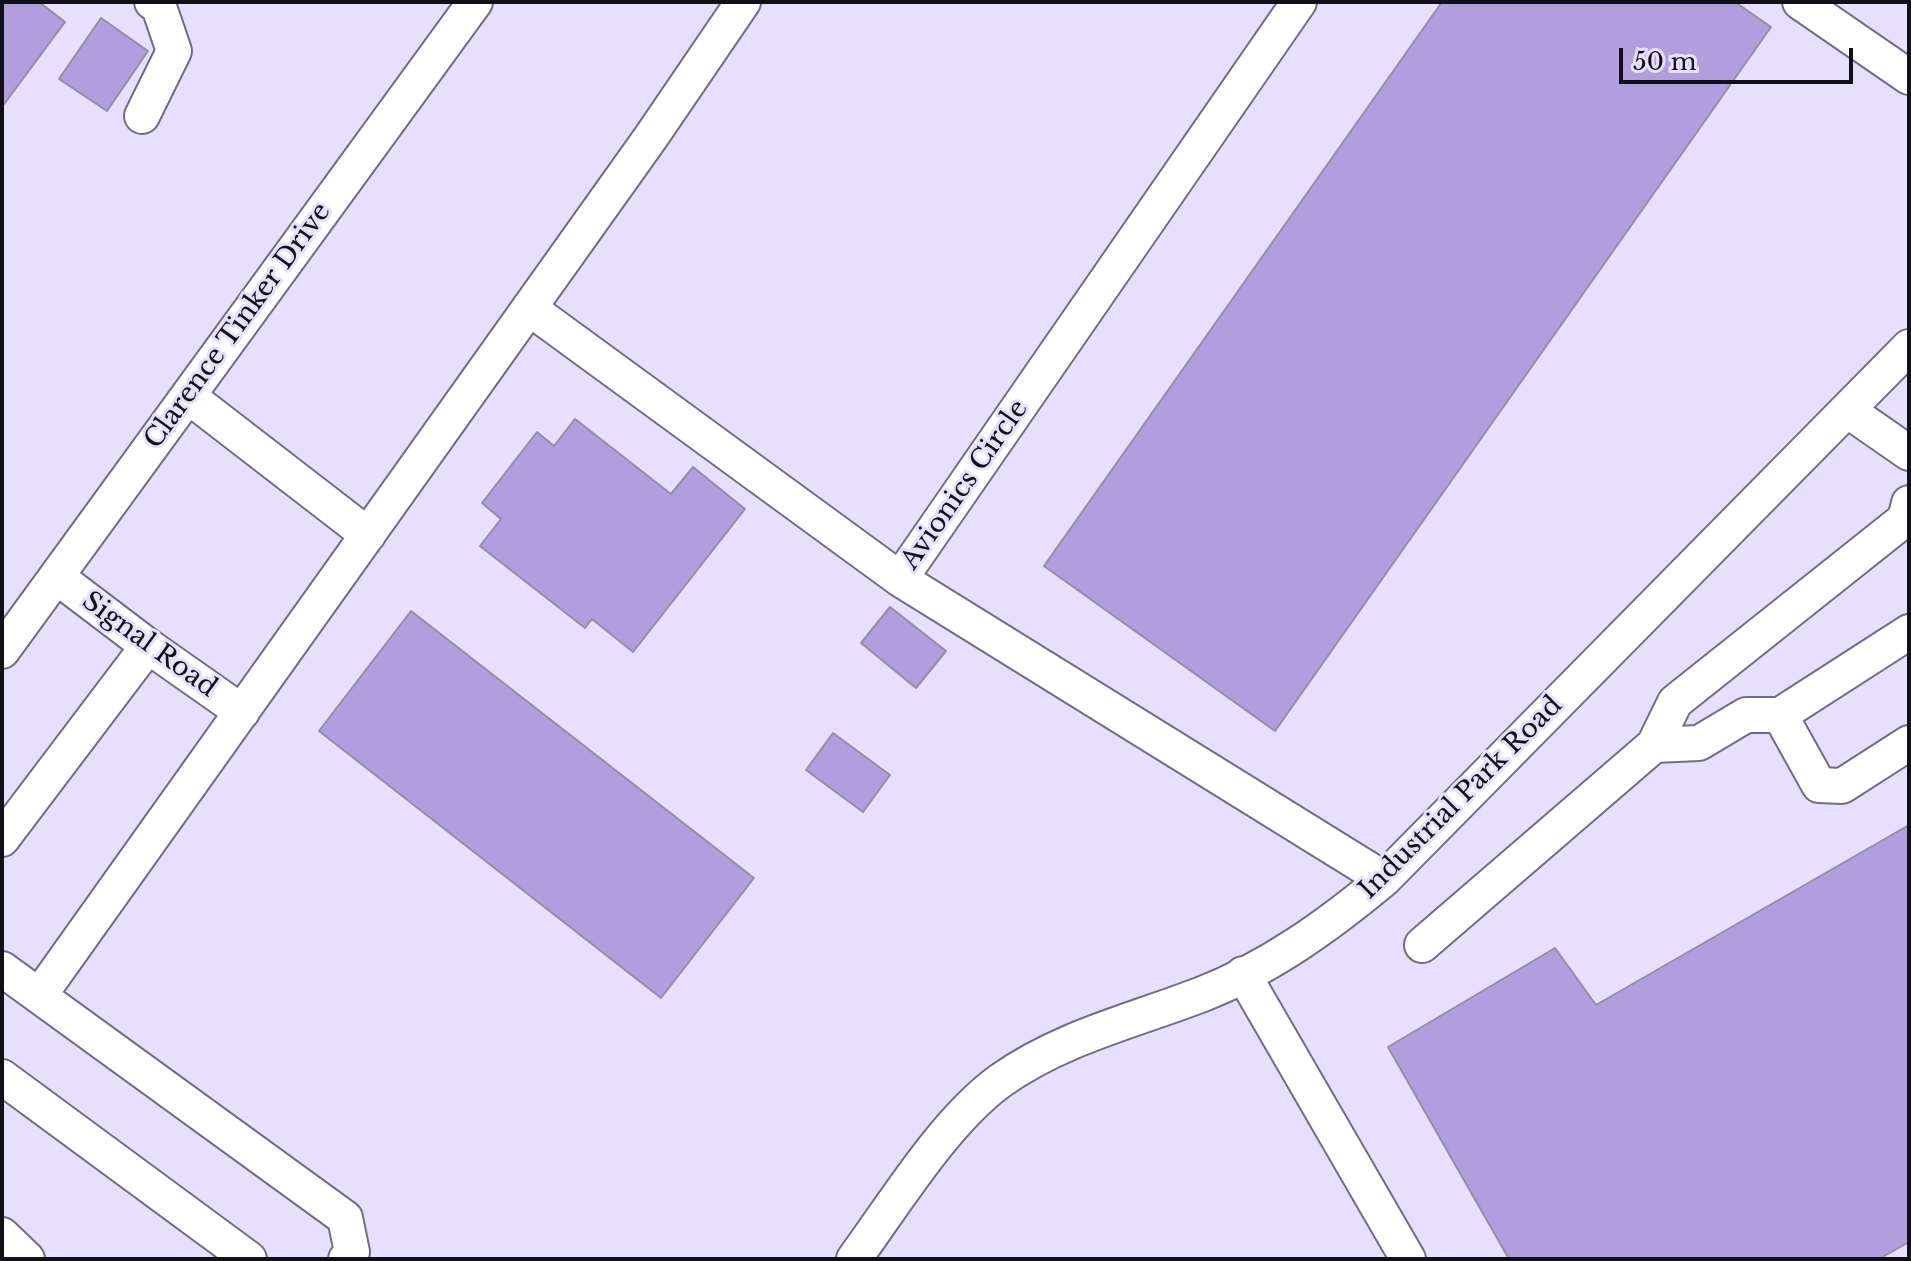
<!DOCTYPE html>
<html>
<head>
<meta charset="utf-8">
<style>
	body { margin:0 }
	#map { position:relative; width:1911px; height:1261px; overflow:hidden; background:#e7e0fc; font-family:"Libre Baskerville",serif }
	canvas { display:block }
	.frame { position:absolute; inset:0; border:4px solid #110f18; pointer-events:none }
	.scale { position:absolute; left:1619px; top:48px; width:234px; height:36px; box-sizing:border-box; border:4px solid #110f18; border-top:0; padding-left:10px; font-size:24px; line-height:28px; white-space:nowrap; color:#110f18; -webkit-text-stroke:6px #e7e0fc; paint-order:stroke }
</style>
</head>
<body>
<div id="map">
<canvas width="1911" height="1261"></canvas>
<div class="frame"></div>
<div class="scale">50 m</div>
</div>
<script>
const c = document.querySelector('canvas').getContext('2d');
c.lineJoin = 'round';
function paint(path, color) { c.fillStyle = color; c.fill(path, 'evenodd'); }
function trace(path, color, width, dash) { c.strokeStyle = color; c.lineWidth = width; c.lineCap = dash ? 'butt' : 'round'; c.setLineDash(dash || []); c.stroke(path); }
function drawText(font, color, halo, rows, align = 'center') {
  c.font = font + ' "Libre Baskerville",serif'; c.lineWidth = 6; c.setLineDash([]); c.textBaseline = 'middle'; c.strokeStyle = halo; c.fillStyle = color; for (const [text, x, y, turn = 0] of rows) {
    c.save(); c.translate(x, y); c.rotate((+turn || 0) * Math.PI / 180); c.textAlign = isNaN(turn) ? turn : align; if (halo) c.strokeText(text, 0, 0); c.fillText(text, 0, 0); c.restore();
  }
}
const building = new Path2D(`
	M2 2H39L65 22 2 107Z
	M1442 2H1735L1771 27 1275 731 1044 566Z
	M101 18 148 51 107 111 59 79Z
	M575 419 671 494 693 467 745 509 633 652 592 619 585 628 480 546 501 519 482 503 537 432 554 446Z
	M890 607 946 651 916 688 861 643Z
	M411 611 754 878 661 998 319 731Z
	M833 733 890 775 863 812 806 770Z
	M1909 825V1242L1879 1259H1509L1388 1047 1555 948 1596 1005Z`);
paint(building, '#b09ede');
trace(building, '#938da6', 2);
const minor = new Path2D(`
	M1800 2 1909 77
	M142 116 174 51 159 7 152 2
	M529 308 900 579 1384 879
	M188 396 368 535
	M1847 410 1909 453
	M57 577 148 646 242 712
	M900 579 1299 2
	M2 651 475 2
	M1780 715 1909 632
	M1654 745 1699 743 1746 715H1780L1819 785 1842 786 1909 743
	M2 839 148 646
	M1422 945 1654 745 1675 702 1905 519 1909 503
	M2 969 345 1218 352 1252 346 1259
	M1243 974 1408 1259
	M39 996 651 137 743 2
	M2 1077 249 1259
	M2 1235 27 1259
	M854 1259C895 1203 944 1122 1000 1081 1060 1038 1132 1021 1200 995 1268 969 1329 925 1384 879L1909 347`);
trace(minor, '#726c84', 38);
trace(minor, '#fff', 34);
drawText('26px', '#110f18', '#e7e0fc', [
	["Clarence Tinker Drive",238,326,-54],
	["Avionics Circle",965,485,-55],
	["Signal Road",149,645,36],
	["Industrial Park Road",1461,798,-45]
]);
</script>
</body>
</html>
